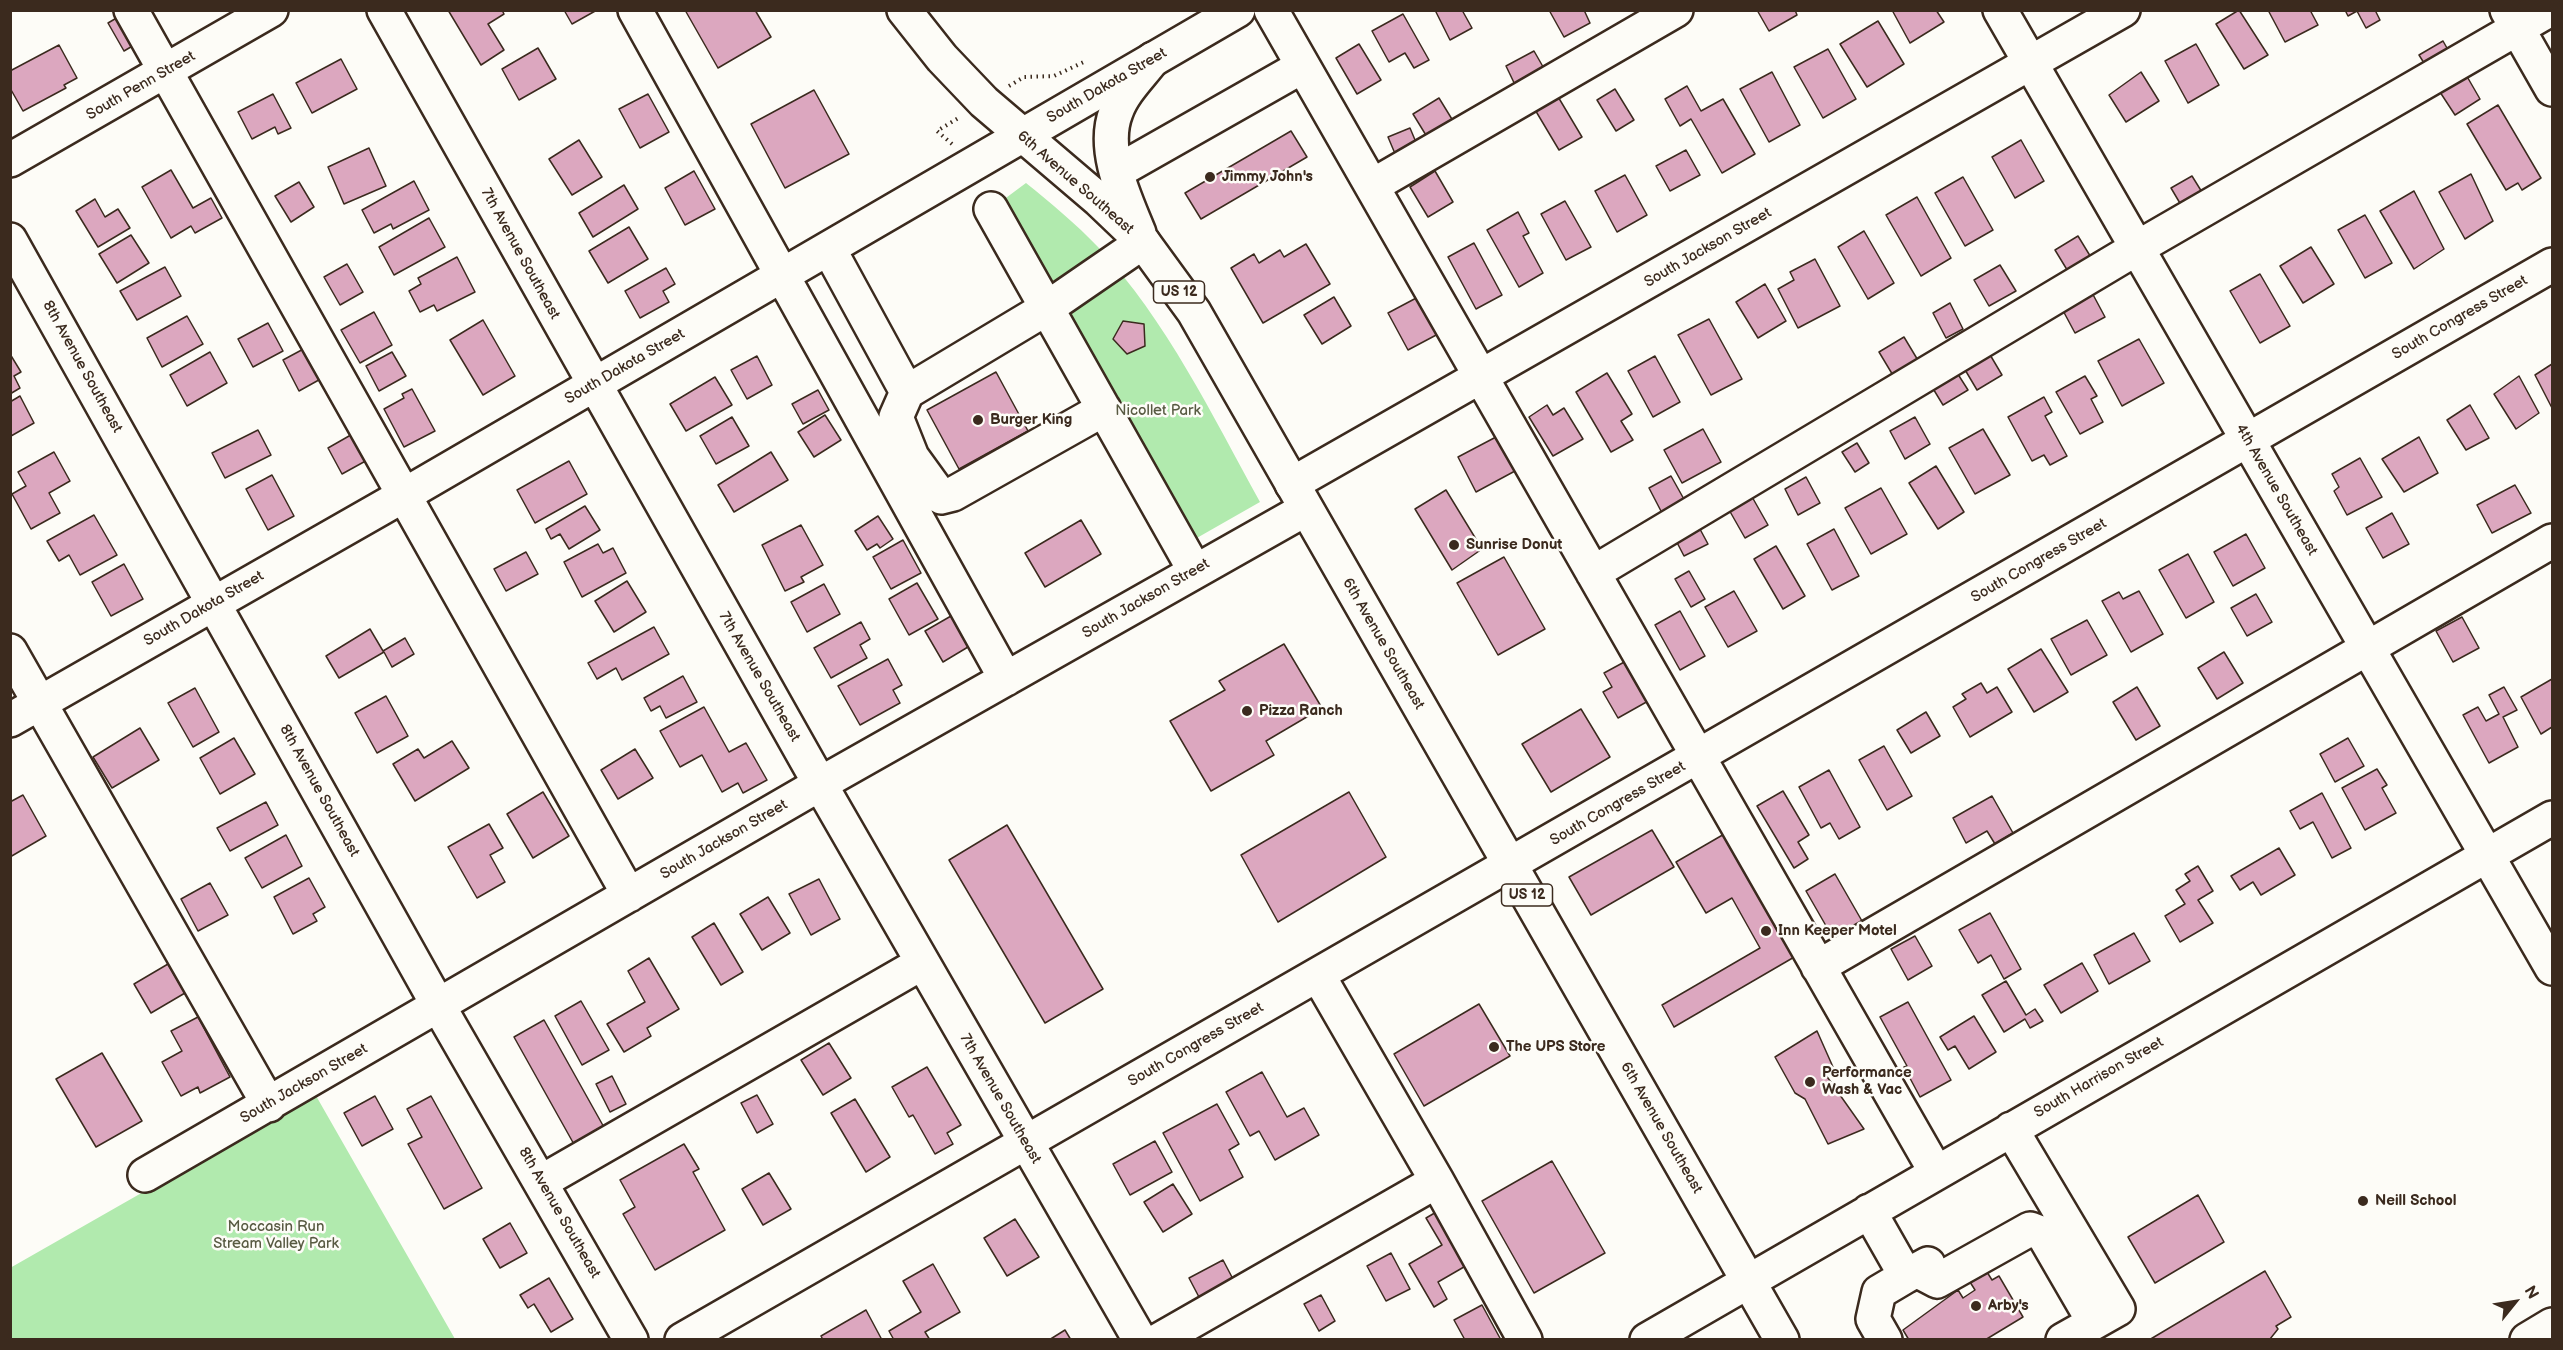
<!DOCTYPE html>
<html>
<head>
<meta charset="utf-8">
<style>
	body { margin:0 }
	#map { position:relative; width:2563px; height:1350px; overflow:hidden; background:#fdfcf7; font-family:"Balsamiq Sans",sans-serif }
	canvas { display:block }
	.frame { position:absolute; inset:0; border:12px solid #3b2a1e; pointer-events:none }
	.north { position:absolute; left:2485px; top:1272px; width:60px; height:60px; -webkit-text-stroke:4px #fdfcf7; paint-order:stroke; rotate:60deg; font-size:16px; font-weight:700; line-height:24px; text-align:center; color:#3b2a1e }
	.north::after { content:''; display:block; margin:auto; width:21px; height:27px; background:#3b2a1e; clip-path:polygon(50% 0,100% 100%,50% 72%,0 100%) }
</style>
</head>
<body>
<div id="map">
<canvas width="2563" height="1350"></canvas>
<div class="frame"></div>
<div class="north">N</div>
</div>
<script>
const c = document.querySelector('canvas').getContext('2d');
c.lineJoin = 'round';
function paint(path, color) { c.fillStyle = color; c.fill(path, 'evenodd'); }
function trace(path, color, width, dash) { c.strokeStyle = color; c.lineWidth = width; c.lineCap = dash ? 'butt' : 'round'; c.setLineDash(dash || []); c.stroke(path); }
function drawText(font, color, halo, rows, align = 'center') {
  c.font = font + ' "Balsamiq Sans",sans-serif'; c.lineWidth = 5; c.setLineDash([]); c.textBaseline = 'middle'; c.strokeStyle = halo; c.fillStyle = color; for (const [text, x, y, turn = 0] of rows) {
    c.save(); c.translate(x, y); c.rotate((+turn || 0) * Math.PI / 180); c.textAlign = isNaN(turn) ? turn : align; if (halo) c.strokeText(text, 0, 0); c.fillText(text, 0, 0); c.restore();
  }
}
paint(new Path2D(`
	M1026 183C1051 203 1076 224 1098 247 1167 321 1212 415 1260 502L1181 547 991 209Z
	M315 1094 455 1339H11L10 1268Z`), '#b1eaae');
const building = new Path2D(`
	M448 10H502L504 14 488 24 504 50 481 65Z
	M564 10H597L572 24Z
	M685 10H755L771 37 718 68Z
	M1435 10H1462L1472 28 1450 40Z
	M1549 10H1584L1590 23 1564 37Z
	M1757 10H1795L1797 15 1769 31Z
	M1892 10H1936L1944 22 1910 43Z
	M2239 10 2268 55 2244 69 2216 24Z
	M2268 10H2310L2318 25 2285 42Z
	M2345 10H2375L2380 20 2366 28 2357 11 2348 16Z
	M125 13 141 41 124 51 108 23Z
	M1403 14 1429 60 1414 68 1405 53 1389 62 1372 31Z
	M1878 21 1904 64 1867 87 1840 44Z
	M2443 41 2452 57 2429 71 2419 55Z
	M1359 44 1381 80 1357 94 1336 58Z
	M2196 44 2219 85 2188 103 2165 61Z
	M59 45 77 78 64 85 66 88 23 111 10 88V71Z
	M538 48 556 79 519 100 502 69Z
	M1828 49 1856 99 1823 118 1794 67Z
	M1534 51 1546 72 1518 91 1506 66Z
	M341 59 357 89 312 113 296 83Z
	M1772 72 1800 125 1769 142 1740 89Z
	M2141 72 2159 101 2126 122 2109 95Z
	M2465 73 2480 99 2455 115 2438 89Z
	M1687 86 1701 111 1723 99 1755 154 1722 173 1691 119 1680 126 1665 99Z
	M1615 89 1634 120 1616 131 1597 100Z
	M814 90 849 154 785 188 751 124Z
	M273 94 291 128 278 134 275 127 252 139 238 112Z
	M648 94 669 132 640 148 619 109Z
	M1557 95 1582 137 1559 150 1534 108Z
	M1439 98 1458 129 1432 145 1413 114Z
	M2498 105 2541 178 2522 190 2518 183 2506 190 2467 124Z
	M1410 128 1418 147 1396 156 1388 137Z
	M1291 131 1307 157 1201 219 1185 193Z
	M579 140 602 177 572 195 549 159Z
	M2021 140 2044 181 2015 198 1992 157Z
	M369 148 386 186 344 204 328 167Z
	M1686 150 1700 175 1670 191 1656 166Z
	M171 170 193 208 211 198 222 218 195 233 191 226 171 238 142 187Z
	M694 171 715 209 685 225 665 188Z
	M1435 171 1453 202 1428 217 1410 187Z
	M2471 174 2493 221 2465 239 2439 192Z
	M1625 175 1647 215 1617 232 1595 191Z
	M2192 176 2205 197 2184 210 2171 188Z
	M1963 177 1993 230 1965 246 1935 193Z
	M414 181 429 210 393 229 391 224 374 233 362 210Z
	M299 182 314 207 291 222 275 196Z
	M624 185 638 209 593 237 579 213Z
	M2414 191 2444 249 2414 269 2380 211Z
	M1917 197 1951 258 1921 276 1886 215Z
	M95 199 105 217 118 209 130 228 98 247 76 211Z
	M1565 201 1591 247 1566 260 1541 214Z
	M1518 212 1529 233 1523 236 1543 273 1519 287 1487 230Z
	M2365 215 2392 263 2365 278 2338 230Z
	M429 218 445 247 394 275 379 247Z
	M629 227 648 259 608 283 589 251Z
	M1864 231 1894 283 1868 299 1838 247Z
	M131 235 149 263 117 283 99 254Z
	M2078 236 2092 259 2069 273 2055 250Z
	M1474 243 1502 295 1476 309 1448 257Z
	M1306 244 1330 284 1263 323 1231 268 1254 254 1259 263 1280 250 1284 257Z
	M2311 247 2334 284 2303 303 2280 266Z
	M457 257 475 292 437 311 434 305 420 312 409 291 421 284 418 278Z
	M1815 259 1840 306 1798 328 1778 289 1794 280 1790 272Z
	M347 264 363 292 340 305 324 277Z
	M2000 265 2016 291 1989 306 1974 280Z
	M165 267 181 296 137 320 120 291Z
	M666 268 675 284 663 291 669 302 640 318 625 291Z
	M2260 274 2290 326 2260 343 2230 291Z
	M1765 284 1786 321 1758 338 1736 302Z
	M2090 289 2105 317 2075 333 2060 305Z
	M1420 296 1440 333 1408 350 1388 313Z
	M1334 297 1351 326 1322 344 1304 315Z
	M1950 303 1963 329 1946 338 1933 313Z
	M374 312 392 345 360 363 341 330Z
	M187 316 203 344 162 367 147 338Z
	M1709 319 1742 379 1711 395 1678 335Z
	M483 320 515 376 483 395 450 340Z
	M1123 321 1144 324 1145 346 1127 354 1113 339Z
	M268 323 283 351 253 367 238 339Z
	M1904 337 1919 362 1894 377 1879 352Z
	M2139 339 2164 383 2122 406 2098 361Z
	M309 346 326 376 299 391 283 360Z
	M210 352 227 383 187 406 170 375Z
	M392 352 406 376 379 391 366 366Z
	M1989 353 2002 375 1977 390 1964 368Z
	M10 354 21 372 14 376 20 388 10 394Z
	M757 356 772 385 747 399 731 370Z
	M1655 356 1680 402 1653 417 1628 371Z
	M2552 364V408L2535 375Z
	M1954 368 1968 390 1943 405 1929 382Z
	M996 372 1028 431 959 469 927 410Z
	M1607 373 1632 414 1621 421 1633 440 1611 452 1576 392Z
	M2085 376 2097 396 2091 399 2103 422 2080 434 2056 392Z
	M2519 376 2539 413 2516 429 2494 394Z
	M715 377 732 405 686 431 670 404Z
	M412 389 435 431 404 447 384 409 404 398 402 394Z
	M818 390 829 410 803 424 792 404Z
	M20 396 34 423 11 436 10 402Z
	M2044 397 2052 412 2045 416 2067 456 2050 465 2044 455 2032 461 2008 417Z
	M1547 405 1553 415 1564 408 1583 439 1553 456 1529 417Z
	M2470 405 2489 438 2466 450 2447 420Z
	M825 415 841 440 814 457 798 432Z
	M732 417 749 446 716 464 700 436Z
	M1915 417 1930 444 1905 459 1890 431Z
	M1703 429 1721 462 1682 483 1664 450Z
	M1983 429 2010 475 1975 494 1949 448Z
	M258 430 271 455 225 478 212 453Z
	M356 432 371 458 342 474 328 448Z
	M1496 437 1515 471 1476 492 1458 457Z
	M2419 437 2438 473 2404 492 2382 459Z
	M1857 443 1869 463 1855 472 1842 452Z
	M54 452 70 481 49 493 60 513 31 529 12 494 26 486 18 472Z
	M771 452 788 480 734 512 718 485Z
	M2360 458 2382 497 2347 515 2334 491 2339 487 2332 474Z
	M569 461 587 494 535 523 517 490Z
	M1936 466 1964 512 1938 529 1909 483Z
	M272 475 294 516 268 530 246 489Z
	M1671 476 1685 501 1662 513 1649 488Z
	M1806 477 1820 503 1798 515 1785 489Z
	M2515 485 2531 513 2492 533 2477 505Z
	M1747 488 1768 525 1745 538 1724 501Z
	M1881 488 1907 534 1871 554 1845 508Z
	M1446 490 1482 549 1452 570 1415 509Z
	M585 506 600 530 569 549 560 534 551 539 546 529Z
	M2392 513 2409 544 2383 558 2366 528Z
	M94 515 117 555 80 575 69 555 59 561 47 541Z
	M878 516 893 539 880 548 877 544 867 550 855 531Z
	M1694 518 1708 544 1684 556 1671 531Z
	M1081 520 1101 554 1045 587 1025 553Z
	M801 525 823 565 801 577 804 582 785 591 762 545Z
	M1834 529 1859 576 1832 590 1807 544Z
	M2246 534 2265 568 2233 586 2214 552Z
	M903 540 921 573 891 589 873 557Z
	M598 544 603 553 613 548 626 573 582 597 564 562Z
	M1776 546 1805 596 1783 609 1754 559Z
	M526 552 538 574 506 591 494 569Z
	M2188 554 2214 602 2186 618 2159 570Z
	M1504 557 1545 629 1498 655 1457 583Z
	M124 564 143 599 111 616 92 582Z
	M1689 571 1705 599 1691 607 1675 579Z
	M627 581 646 612 614 632 595 601Z
	M917 583 938 619 909 635 889 599Z
	M824 584 840 614 807 632 791 602Z
	M1734 591 1757 631 1728 647 1705 607Z
	M2139 591 2163 634 2131 652 2102 601 2119 592 2123 599Z
	M2256 594 2272 622 2247 636 2231 608Z
	M1680 611 1705 656 1680 670 1655 625Z
	M951 616 968 647 943 662 925 631Z
	M2462 617 2479 648 2453 662 2436 631Z
	M2087 620 2107 655 2071 675 2051 639Z
	M861 622 870 639 860 645 867 658 831 678 814 648Z
	M654 627 669 654 622 680 616 668 597 679 588 663Z
	M370 629 383 651 405 638 414 654 392 667 384 652 339 678 326 656Z
	M1284 644 1322 708 1266 741 1274 755 1211 791 1170 721 1225 690 1219 681Z
	M2041 649 2068 692 2034 712 2008 669Z
	M2224 652 2243 683 2217 699 2198 668Z
	M888 659 902 685 893 690 900 703 860 725 838 686Z
	M1628 660 1650 700 1618 718 1603 692 1612 687 1604 673Z
	M683 676 697 702 666 718 660 706 651 711 644 698Z
	M2552 679V727L2541 734 2521 697Z
	M1981 683 1987 693 1997 687 2012 712 1970 737 1953 707 1966 699 1962 694Z
	M2137 687 2160 726 2136 740 2113 702Z
	M2504 687 2517 710 2503 717 2518 747 2489 763 2463 715 2478 707 2486 721 2499 714 2489 695Z
	M195 688 219 732 193 747 168 703Z
	M386 696 408 736 377 753 355 713Z
	M704 707 729 752 746 743 767 780 743 793 738 783 722 792 702 755 680 767 660 731Z
	M1581 709 1610 757 1551 792 1522 744Z
	M1926 712 1940 736 1911 753 1897 730Z
	M140 728 159 760 112 788 93 757Z
	M234 738 255 774 220 794 200 758Z
	M2348 738 2364 766 2335 782 2320 754Z
	M452 741 469 768 415 801 393 764 418 749 424 758Z
	M1884 746 1912 796 1887 810 1859 760Z
	M635 749 653 778 618 799 601 770Z
	M2377 769 2387 785 2382 788 2396 813 2365 830 2342 788Z
	M1829 770 1860 827 1839 839 1830 823 1821 828 1799 787Z
	M1783 791 1809 835 1798 842 1808 859 1794 868 1757 806Z
	M543 792 569 836 533 858 507 814Z
	M1349 792 1386 857 1278 922 1241 855Z
	M2322 793 2351 848 2332 858 2313 822 2300 829 2290 811Z
	M23 795 46 836 10 857V802Z
	M1992 796 2013 833 1995 844 1987 831 1966 843 1953 818Z
	M266 802 278 825 230 851 217 828Z
	M489 824 503 848 490 855 505 882 477 898 448 847Z
	M1007 825 1103 989 1045 1023 949 860Z
	M1652 830 1674 867 1591 915 1569 877Z
	M1726 833 1796 956 1674 1027 1662 1005 1760 948 1732 898 1706 913 1676 862Z
	M286 835 302 866 262 888 245 858Z
	M2279 848 2295 875 2261 895 2253 882 2240 890 2231 876Z
	M2198 866 2213 891 2198 900 2213 923 2180 942 2165 916 2185 904 2176 890 2190 881 2185 874Z
	M1835 874 1862 921 1833 938 1806 891Z
	M309 878 325 907 313 914 317 921 293 934 274 897Z
	M819 879 840 919 811 935 789 894Z
	M210 883 228 915 198 931 181 899Z
	M768 897 790 933 762 950 740 914Z
	M1990 913 2021 969 2004 979 1991 955 1978 963 1959 930Z
	M714 923 743 972 721 985 692 937Z
	M2134 933 2150 961 2109 984 2094 955Z
	M1915 936 1932 966 1908 980 1891 949Z
	M649 958 679 1009 647 1028 651 1036 624 1052 607 1024 645 1002 628 971Z
	M2082 963 2098 991 2061 1013 2044 985Z
	M168 964 185 993 151 1013 134 984Z
	M2006 981 2026 1015 2035 1009 2043 1021 2030 1028 2025 1019 2004 1032 1982 995Z
	M581 1001 609 1050 582 1065 555 1016Z
	M1908 1002 1951 1080 1920 1097 1904 1067 1907 1066 1880 1017Z
	M1479 1004 1510 1056 1424 1106 1394 1054Z
	M1974 1016 1996 1052 1969 1069 1955 1046 1948 1050 1940 1037Z
	M198 1017 230 1077 200 1093 198 1087 181 1096 162 1062 182 1051 171 1031Z
	M544 1020 610 1138 580 1155 514 1037Z
	M1817 1031 1833 1067 1823 1071 1864 1129 1828 1144 1805 1099 1795 1093 1775 1057Z
	M829 1043 851 1078 823 1095 801 1060Z
	M102 1053 142 1121 96 1147 56 1079Z
	M927 1067 961 1125 947 1133 953 1144 935 1154 913 1115 909 1117 892 1087Z
	M1262 1072 1287 1117 1304 1108 1319 1135 1275 1160 1259 1131 1250 1136 1226 1092Z
	M612 1076 626 1104 610 1112 596 1084Z
	M757 1095 773 1124 757 1133 741 1103Z
	M375 1096 393 1129 362 1146 344 1113Z
	M431 1096 482 1188 444 1209 408 1144 422 1137 407 1109Z
	M855 1099 890 1157 866 1172 831 1113Z
	M1217 1104 1239 1144 1229 1150 1243 1177 1200 1201 1163 1133Z
	M1155 1141 1172 1172 1130 1195 1113 1164Z
	M684 1144 699 1169 693 1172 725 1230 655 1270 623 1214 635 1207 620 1180Z
	M1552 1161 1605 1253 1534 1293 1482 1201Z
	M769 1173 791 1209 763 1225 742 1189Z
	M1173 1184 1192 1214 1163 1232 1144 1202Z
	M2198 1195 2224 1242 2155 1283 2128 1237Z
	M1445 1207 1476 1260 1438 1282 1447 1299 1434 1307 1409 1264 1442 1245 1426 1218Z
	M1015 1219 1039 1257 1007 1276 984 1238Z
	M510 1223 527 1253 500 1268 483 1239Z
	M1391 1253 1410 1289 1386 1301 1367 1266Z
	M1223 1260 1234 1281 1200 1299 1189 1278Z
	M933 1264 960 1312 925 1332 930 1340H894L889 1331 921 1312 903 1281Z
	M2265 1271 2291 1317 2276 1326 2278 1329 2270 1339 2149 1340Z
	M1987 1272 1992 1280 1999 1276 2023 1317 1985 1340H1909L1903 1330 1958 1290 1963 1298 1975 1290 1970 1282Z
	M549 1278 573 1319 551 1332 534 1304 528 1308 520 1295Z
	M1321 1295 1335 1321 1319 1331 1304 1304Z
	M1482 1305 1501 1340H1465L1454 1320Z
	M866 1310 882 1340H823L821 1336Z
	M1065 1330 1071 1340H1049Z`);
paint(building, '#dca7bf');
trace(building, '#3b2a1e', 1.5);
const minor = new Path2D(`
	M131 10 629 895
	M384 10 820 784 1140 1340
	M635 10 1006 679
	M1271 10 1936 1172
	M2000 10 2552 968
	M2507 10 2552 89
	M10 160 271 10
	M1118 171 1303 66
	M1372 186 1676 10
	M991 209 1195 571
	M10 240 438 1005 631 1340
	M829 249 907 392 1047 308 1143 242
	M907 392 896 417 912 457 941 497 953 494 1104 409
	M1292 484 2123 10
	M1593 573 2137 248 2549 10
	M10 651 269 1105
	M10 720 406 494 1238 10
	M1818 967 2552 541
	M1318 975 1437 1181 1525 1340
	M2011 1129 2118 1309 2063 1340
	M145 1175 820 784 1306 509
	M541 1182 922 963
	M1869 1211 1906 1276 1928 1264
	M1916 1270 1937 1281 2030 1229 2043 1234 2094 1322
	M682 1340 2552 265
	M1159 1340 1437 1181
	M1647 1340 2552 818
	M1885 1340 1873 1319 1879 1292 1906 1276
	M2527 1340 2552 1325`);
const highway = new Path2D(`
	M904 10 942 58 984 102 1099 200 1143 242 1194 312 1782 1340
	M1139 233C1125 198 1101 150 1116 112 1123 92 1140 76 1153 59`);
trace(minor, '#3b2a1e', 38);
trace(highway, '#3b2a1e', 38);
trace(new Path2D(`
	M1009 86 1024 77 1054 76 1086 61
	M952 144 937 131 960 117`), '#3b2a1e', 4, [1.5, 4.5]);
trace(minor, '#fdfcf7', 33);
trace(highway, '#fdfcf7', 33);
for (const [x, y, r, color] of [
	[1210,177,6,"#3b2a1e"],
	[978,420,6,"#3b2a1e"],
	[1454,545,6,"#3b2a1e"],
	[1247,711,6,"#3b2a1e"],
	[1766,931,6,"#3b2a1e"],
	[1494,1047,6,"#3b2a1e"],
	[1810,1082,6,"#3b2a1e"],
	[2363,1201,6,"#3b2a1e"],
	[1976,1306,6,"#3b2a1e"]
]) { const dot = new Path2D(); dot.arc(x, y, r, 0, 2 * Math.PI); c.fillStyle = color; c.fill(dot); trace(dot, '#fdfcf7', 2); }
for (const [x, y, w] of [
	[1179,292,51],
	[1527,895,51]
]) { const box = new Path2D(); box.roundRect(x - w / 2, y - 11, w, 22, 4.5); c.fillStyle = '#fdfcf7'; c.fill(box); trace(box, '#3b2a1e', 1.5); }
drawText('bold 14px', '#3b2a1e', null, [
	["US 12",1179,292],
	["US 12",1527,895]
]);
drawText('15px', '#3b2a1e', '#fdfcf7', [
	["South Penn Street",141,86,-30],
	["South Dakota Street",1107,86,-30],
	["6th Avenue Southeast",1075,183,41],
	["South Jackson Street",1708,248,-30],
	["7th Avenue Southeast",520,254,61],
	["South Congress Street",2460,318,-30],
	["8th Avenue Southeast",82,367,61],
	["South Dakota Street",625,367,-30],
	["4th Avenue Southeast",2276,490,60],
	["South Congress Street",2039,561,-30],
	["South Jackson Street",1146,599,-30],
	["South Dakota Street",204,609,-30],
	["6th Avenue Southeast",1383,644,60],
	["7th Avenue Southeast",759,677,60],
	["8th Avenue Southeast",319,791,61],
	["South Congress Street",1618,804,-30],
	["South Jackson Street",724,840,-30],
	["South Congress Street",1196,1045,-30],
	["South Harrison Street",2099,1078,-30],
	["South Jackson Street",304,1084,-30],
	["7th Avenue Southeast",1000,1099,60],
	["6th Avenue Southeast",1661,1128,60],
	["8th Avenue Southeast",559,1213,60]
]);
drawText('bold 15px', '#3b2a1e', '#fdfcf7', [
	["Jimmy John's",1222,177],
	["Burger King",990,420],
	["Sunrise Donut",1466,545],
	["Pizza Ranch",1259,711],
	["Inn Keeper Motel",1778,931],
	["The UPS Store",1506,1047],
	["Performance",1822,1073],
	["Wash & Vac",1822,1090],
	["Neill School",2375,1201],
	["Arby's",1988,1306]
], 'left');
drawText('15px', '#585a42', '#fdfcf7', [
	["Nicollet Park",1158,411],
	["Moccasin Run",276,1227],
	["Stream Valley Park",276,1244]
]);
</script>
</body>
</html>
